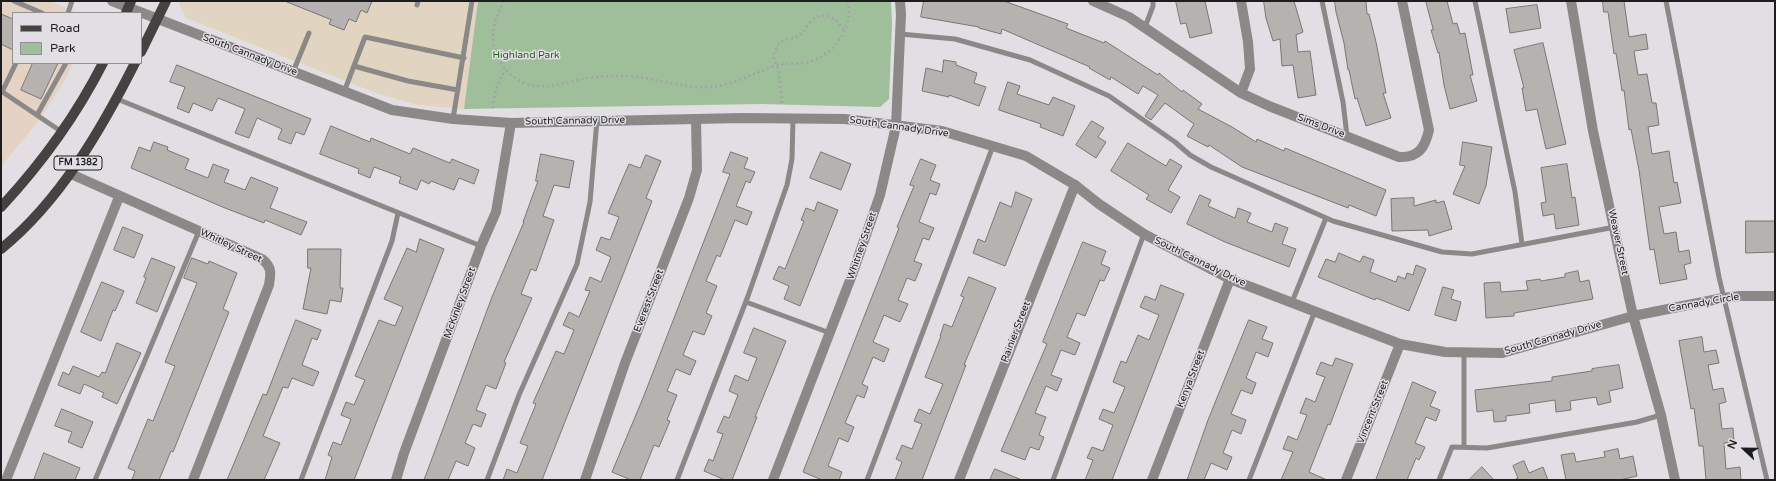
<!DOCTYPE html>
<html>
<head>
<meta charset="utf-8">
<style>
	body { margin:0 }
	#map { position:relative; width:1776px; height:481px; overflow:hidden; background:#e1dfe3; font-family:"Varela Round",sans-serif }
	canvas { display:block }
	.frame { position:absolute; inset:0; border:2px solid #1d1c1e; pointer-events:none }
	.legend { position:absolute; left:12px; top:12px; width:130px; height:52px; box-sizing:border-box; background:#e1dfe3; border:1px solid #939194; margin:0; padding:5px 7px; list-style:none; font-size:12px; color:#1d1c1e }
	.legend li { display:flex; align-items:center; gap:8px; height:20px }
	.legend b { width:20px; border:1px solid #939194 }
	.north { position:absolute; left:1724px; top:429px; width:40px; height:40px; -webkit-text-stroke:3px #e1dfe3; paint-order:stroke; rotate:292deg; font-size:11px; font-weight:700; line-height:16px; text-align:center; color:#1d1c1e }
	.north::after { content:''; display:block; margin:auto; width:14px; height:18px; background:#1d1c1e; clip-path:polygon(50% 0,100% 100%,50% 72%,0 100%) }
</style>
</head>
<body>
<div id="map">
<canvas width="1776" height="481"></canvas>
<div class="frame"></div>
<ul class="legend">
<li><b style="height:5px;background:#454341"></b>Road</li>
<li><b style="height:11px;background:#9ebf9a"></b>Park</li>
</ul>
<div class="north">N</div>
</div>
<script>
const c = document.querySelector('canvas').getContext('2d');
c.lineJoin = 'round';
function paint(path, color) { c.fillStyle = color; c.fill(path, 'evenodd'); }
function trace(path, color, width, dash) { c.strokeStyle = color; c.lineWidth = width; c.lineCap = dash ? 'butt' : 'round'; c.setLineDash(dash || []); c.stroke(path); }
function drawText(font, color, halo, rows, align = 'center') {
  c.font = font + ' "Varela Round",sans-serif'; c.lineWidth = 3; c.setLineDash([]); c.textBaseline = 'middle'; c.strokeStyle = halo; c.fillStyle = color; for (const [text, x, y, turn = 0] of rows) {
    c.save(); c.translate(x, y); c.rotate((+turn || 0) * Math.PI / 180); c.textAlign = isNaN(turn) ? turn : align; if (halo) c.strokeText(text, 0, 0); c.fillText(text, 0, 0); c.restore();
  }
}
paint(new Path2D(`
	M1 1H49L79 13H13V63H73L65 80 38 122 1 166Z`), '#e4d3c2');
paint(new Path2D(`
	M180 1H478L464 109 418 105 376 93 186 18 179 4Z`), '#e1d5c1');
paint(new Path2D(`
	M478 1H891L892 23 889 99 880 107 761 104 464 109Z`), '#9ebf9a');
const building = new Path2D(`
	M285 1H372L367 13 361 10 356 22 349 19 344 30 329 24 331 20Z
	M924 1H1004L1068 24 1066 28 1104 43 1105 41 1158 75 1159 73 1182 92 1183 90 1202 104 1198 109 1232 127 1256 142 1257 139 1284 151 1285 148 1386 190 1376 216 1349 205 1348 208 1242 167 1209 145 1208 147 1187 136 1194 124 1165 103 1151 120 1145 116 1158 95 1143 86 1138 94 1111 77 1110 80 1089 68 1090 67 1002 29 1001 34 979 28V27L921 17Z
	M1176 1H1205L1212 33 1190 38 1186 23 1181 24Z
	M1264 1H1294L1303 32 1296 35 1298 52 1310 51 1316 95 1298 98 1293 65 1282 66 1280 39 1273 41 1266 18Z
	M1335 1H1366L1367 14H1369L1376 42 1386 93H1383L1391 118 1366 126 1357 98 1355 99 1349 70H1348L1344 43 1336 12Z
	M1426 1H1447L1453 24 1457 23 1460 34 1465 33 1473 75H1470L1477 101 1450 109 1444 85 1439 52 1438 53 1431 30H1433Z
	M1603 1H1624L1629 37 1646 34 1648 49 1634 51 1638 75 1647 74 1652 103H1656L1659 125 1648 127 1652 154 1669 151 1674 183 1677 182 1681 203 1659 207 1664 234 1676 232 1679 252 1689 250 1691 263 1684 265 1687 279 1660 284 1654 249 1650 250 1639 170 1631 129 1629 130 1624 90 1622 91 1616 53 1614 54 1608 12H1604Z
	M1537 5 1541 28 1510 33 1506 9Z
	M1 14 13 19V50L1 44Z
	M1543 43 1566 144 1546 149 1537 109 1526 111 1522 88H1524L1514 50Z
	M944 60 956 62V65L977 73 974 83 986 87 979 106 949 95V97L922 91 926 68 942 72Z
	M33 63H58L41 99 21 90Z
	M177 65 311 119 304 135 296 132 291 144 278 139 282 129 257 118 249 138 235 133 245 109 218 98 212 111 193 103 189 113 177 108 185 87 170 82Z
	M1008 82 1020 86 1017 94 1049 105 1053 97 1075 106 1063 136 1040 127 1041 124 999 110Z
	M1092 121 1104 128 1098 137 1106 142 1096 158 1076 145Z
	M331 126 370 142 371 138 410 154 413 148 450 163 452 159 479 170 474 184 459 178 454 190 431 181 429 184 421 180 417 190 399 183 401 177 374 167 370 178 358 173 359 169 320 154Z
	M154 142 168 147 167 150 189 159 185 169 208 178 213 164 229 170 224 182 245 190 251 177 278 188 270 208 307 222 301 235 265 220 264 223 225 208 131 168 139 147 150 151Z
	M1463 142 1492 147 1486 186 1479 204 1453 194 1465 166 1460 165Z
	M1128 143 1166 166 1170 159 1182 166 1168 190 1180 197 1171 213 1146 199 1149 195 1111 171Z
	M731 152 748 158 744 168 755 172 750 183 746 181 736 206 752 212 747 225 735 220 720 257 717 255 706 281 717 286 706 313 712 316 704 335 693 331 683 355 696 361 690 375 676 369 667 391 677 395 667 420 670 421 659 447 654 445 640 480H631L612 472 643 398 730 174 723 172Z
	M821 152 851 164 841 190 810 178Z
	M541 154 574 161 569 188 554 185 543 216 554 220 536 271 531 269 521 294 532 298 504 362 506 363 496 389 486 385 476 410 486 414 481 427 473 424 465 443 475 448 468 466 456 461 448 480H424L492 297 524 222H523L538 181H536Z
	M646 155 661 161 646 198 652 201 542 480H503L507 469 517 473 528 446 520 443 536 404 533 403 556 351 564 354 574 330 563 325 569 312 579 317 590 291 585 290 590 277 601 282 611 257 596 250 601 237 610 240 619 217 608 213 619 187 629 164 640 168Z
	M921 159 936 165 930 180 940 184 936 195 930 193 919 222 934 228 929 240 923 238 914 261 922 264 915 281 907 278 898 300 908 304 900 322 884 315 873 342 889 349 884 362 873 357 862 384 868 387 864 398 857 395 845 423 854 427 848 442 839 438 828 466 842 472 839 480H822L803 472 899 228 897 227 914 186 910 185Z
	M1567 164 1572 198 1575 197 1579 225 1556 229 1554 214 1543 216 1541 203 1546 202 1541 168Z
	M1016 192 1032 199 1005 266 973 253 978 239 985 242 1000 202 1011 207Z
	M1200 195 1211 200 1208 206 1235 218 1238 208 1251 213 1247 222 1272 232 1275 223 1288 228 1282 244 1296 249 1289 267 1225 242 1187 224Z
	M1414 198V206L1436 200V203L1444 201 1452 229 1429 236 1428 230 1392 231 1391 199Z
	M818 202 838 210 800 306 784 299 789 286 773 279 779 266 785 269 804 221 801 220 806 208 814 211Z
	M1746 221H1775V252L1746 253Z
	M123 227 143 235 134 258 114 250Z
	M420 239 444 249 354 480H325L332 457 328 455 333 442 341 445 351 419 341 415 346 402 354 405 365 380 355 376 379 320 395 326 403 307 384 299 407 248 416 252Z
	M1083 242 1106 251 1101 264 1110 268 1104 281 1100 280 1085 316 1077 313 1067 337 1080 343 1075 355 1061 350 1051 375 1062 379 1057 391 1046 386 1035 413 1046 417 1039 435 1044 437 1039 450 1030 447 1025 460 1001 451 1047 344 1043 342Z
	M308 249H341L340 288H343L341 302 330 300 327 314 303 309 311 268H308Z
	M1339 253 1360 262 1363 256 1374 260 1370 272 1396 282 1398 276 1405 279 1407 273 1413 275 1416 265 1426 269 1409 311 1376 298 1375 300 1318 277 1326 259 1335 262Z
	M152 258 175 267 157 312 136 303 146 278 144 277Z
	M192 258 208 264 209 261 237 273 223 309 229 312 173 452 171 451 159 480H132L135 471 128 468 148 419 153 421 175 366 165 362 197 283 184 278Z
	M1578 271 1580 282 1589 280 1593 299 1514 313V316L1486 318 1484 283 1500 282 1501 292 1528 290 1526 281 1540 279 1541 281 1565 277V274Z
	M969 277 996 288 964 365H966L922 480H895L902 462 896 459 902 445 912 449 922 424 914 421 919 409 930 414 943 384 925 377 941 336H940L944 324 952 327 964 297 961 296Z
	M102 282 124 291 115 311 113 310 101 341 81 332Z
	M1161 285 1184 294 1112 480H1085L1093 460 1087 458 1092 447 1103 451 1113 425 1099 419 1103 409 1114 413 1125 387 1113 382 1121 361 1126 363 1138 335 1149 340 1159 315 1140 307 1145 296 1155 300Z
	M1443 287 1454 290 1451 299 1461 302 1456 321 1435 315Z
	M296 320 321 330 317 340 312 338 302 365 319 372 313 386 292 378 288 388 283 387 263 436 280 443 264 480H227L263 394 266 395Z
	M1249 320 1267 327 1262 339 1273 343 1268 357 1256 352 1246 378 1256 383 1252 394 1241 390 1231 414 1246 420 1241 434 1232 430 1223 453 1232 457 1227 470 1211 463 1204 480H1187L1208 420Z
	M754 328 786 341 755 417H757L732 480H725L704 471 709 459 713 461 723 434 717 432 724 416 729 418 738 395 729 391 735 375 748 381 757 358 744 353Z
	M1702 337 1704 352 1716 350 1719 363 1708 365 1713 390 1723 388 1726 402 1719 404 1722 429 1733 428 1734 442 1724 443 1726 469 1740 467 1741 480H1706L1703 446H1699L1694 408 1691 409 1679 341Z
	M117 343 141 353 117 404 102 397 104 393 84 384 80 394 58 385 63 372 69 375 73 366 99 377 102 372 105 373Z
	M1336 358 1353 364 1330 425 1328 424 1309 472 1327 480H1281L1293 452 1283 449 1288 436 1297 440 1307 415 1300 413 1306 398 1315 402 1325 377 1316 374 1321 362 1332 366Z
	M1619 365 1623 388 1609 391 1611 402 1598 405 1596 397 1570 401 1571 410 1556 412 1555 400 1529 404 1530 413 1506 416V421L1494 422 1493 410 1477 412 1475 390 1552 381V377L1592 371V369Z
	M1413 382 1436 392 1430 406 1440 410 1436 421 1426 417 1415 443 1425 447 1419 460 1416 458 1407 480H1376Z
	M62 409 93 422 82 448 68 442 72 432 55 426Z
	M1618 449 1620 459 1633 456 1637 476 1620 480H1566L1561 455 1574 453 1576 462 1605 457 1604 452Z
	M44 453 80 468 75 480H34Z
	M1524 461 1529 473 1543 467 1548 480H1514L1518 478 1513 466Z
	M1482 467 1494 480H1469Z
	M995 469 1022 480H990Z`);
paint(building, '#b5b2af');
trace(building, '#797674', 1);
trace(new Path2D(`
	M504 1C494 20 488 38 498 58 503 68 509 74 518 80 542 94 564 81 588 78 599 76 611 76 622 76 648 76 673 86 699 87 727 89 749 75 774 66 784 63 794 64 804 63 832 59 854 28 848 1
	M782 103 779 71 773 56C780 34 789 43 801 34 806 31 806 26 810 22 822 9 838 18 845 32
	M493 108C494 94 497 81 506 70`), '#a5a3a7', 2.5, [2, 3]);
trace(new Path2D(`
	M14 1 42 13
	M1322 1 1343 102 1347 136
	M1475 1 1515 192 1522 244
	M1666 1 1719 277 1767 480
	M417 5 418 1
	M68 13 72 1
	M1145 27 1153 6V1
	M900 34 955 39 1030 60 1109 96 1175 142 1190 155 1211 167 1333 221 1442 252 1472 254 1615 227
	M354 66 408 81 458 90
	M293 72 309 33
	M1 91 62 132
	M2 92 16 63
	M344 92 365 37 464 58
	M117 99 481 246
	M37 115 66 63
	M453 119 472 1
	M746 302 830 333
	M1292 302 1326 218
	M1464 352V447
	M95 480 199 231
	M301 480 392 241 398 213
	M487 480 519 395 577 264 590 202 597 120
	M677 480 748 296 787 185 792 159 793 118
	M867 480 993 146
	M1053 480 1144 234
	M1249 480 1315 311
	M1439 480 1452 447 1487 448 1637 422 1661 415`), '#8a8987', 5);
trace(new Path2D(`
	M1093 1 1129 17 1241 93 1269 106 1399 157C1419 158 1425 147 1429 130L1402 1
	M1241 1 1248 42 1250 69 1241 93
	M71 174 262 259C272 267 271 273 269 285L193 480
	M1633 316 1723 298 1740 296H1775
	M6 480 119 197
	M396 480 404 453 481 246 496 212 511 123
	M585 480 625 363 689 198 697 170 696 119
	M773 480 852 275 880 195 896 126 901 14 900 1
	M959 480 1075 185
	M1152 480 1230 279
	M1346 480 1400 344`), '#8a8987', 10);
trace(new Path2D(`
	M112 1 392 110 453 119 511 123 742 118 845 119 942 131 1026 156 1075 185 1099 204 1144 234 1230 279 1400 344 1445 352 1502 353 1633 316
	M1571 1 1593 131 1633 316 1661 415 1675 480`), '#8a8987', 10);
trace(new Path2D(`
	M126 13 131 1
	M141 52 166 1
	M1 207C42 163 76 116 103 63
	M1 249C60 201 101 130 135 63`), '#454341', 10);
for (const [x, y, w] of [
	[78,163,48]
]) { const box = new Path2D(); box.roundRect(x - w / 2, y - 7, w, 14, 3); c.fillStyle = '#e1dfe3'; c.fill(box); trace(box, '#1d1c1e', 1); }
drawText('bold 9px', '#1d1c1e', null, [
	["FM 1382",78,163]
]);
drawText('10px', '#1d1c1e', '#e1dfe3', [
	["South Cannady Drive",250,55,21],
	["South Cannady Drive",575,121,-1],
	["Sims Drive",1321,126,21],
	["South Cannady Drive",899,127,8],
	["Weaver Street",1618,242,78],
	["Whitley Street",231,246,25],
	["Whitney Street",862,246,-71],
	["South Cannady Drive",1200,262,26],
	["Everest Street",649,301,-69],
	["McKinley Street",460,303,-70],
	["Cannady Circle",1704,303,-10],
	["Rainier Street",1016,332,-69],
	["South Cannady Drive",1553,338,-16],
	["Kenya Street",1191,379,-69],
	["Vincent Street",1373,412,-68]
]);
drawText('10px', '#255a20', '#e1dfe3', [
	["Highland Park",526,55]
]);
</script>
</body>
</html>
